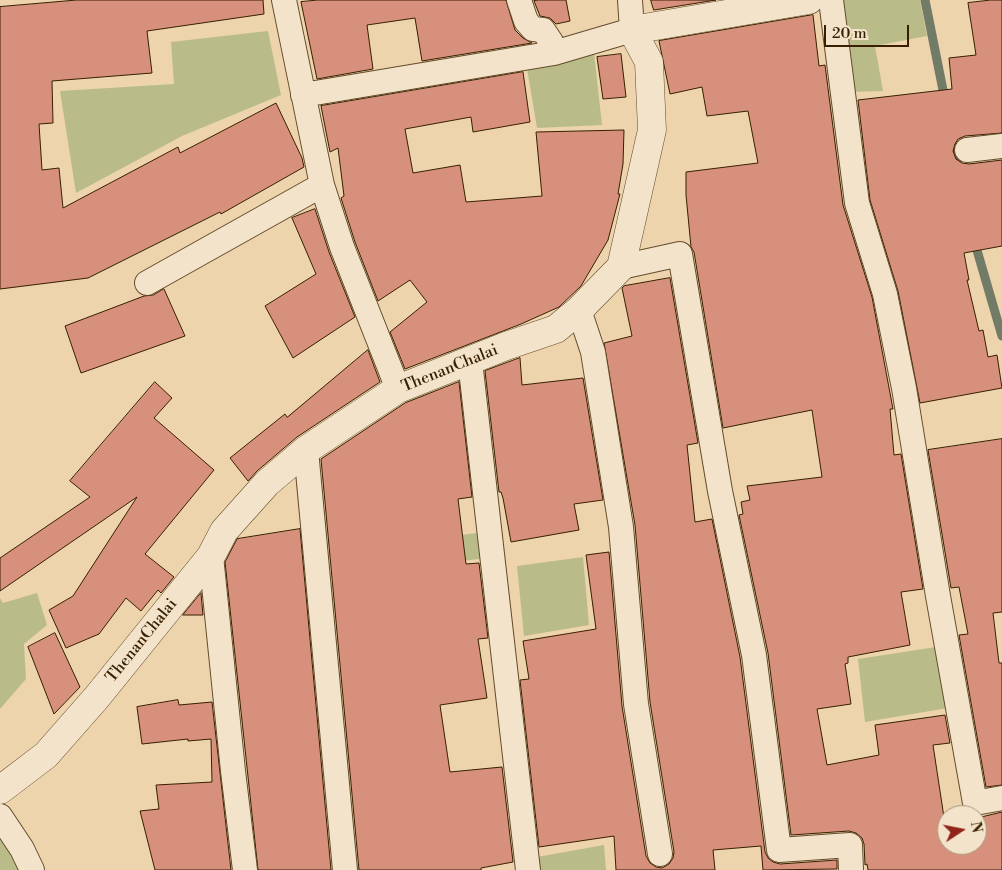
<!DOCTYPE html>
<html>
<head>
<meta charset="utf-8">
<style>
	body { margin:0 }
	#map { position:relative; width:1002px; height:870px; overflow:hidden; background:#edd4ad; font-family:"Libre Bodoni",serif }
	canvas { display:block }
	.north { position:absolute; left:937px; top:805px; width:50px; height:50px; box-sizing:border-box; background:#f3e3ca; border:1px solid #a89579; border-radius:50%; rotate:79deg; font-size:14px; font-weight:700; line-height:20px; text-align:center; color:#371f00 }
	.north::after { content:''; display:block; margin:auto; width:18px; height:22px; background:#8f2418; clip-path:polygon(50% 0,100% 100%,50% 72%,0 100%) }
	.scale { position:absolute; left:824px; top:25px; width:85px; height:22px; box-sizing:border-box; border:2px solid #371f00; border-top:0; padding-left:6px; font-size:15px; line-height:18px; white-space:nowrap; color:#371f00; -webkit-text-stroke:4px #f3e3ca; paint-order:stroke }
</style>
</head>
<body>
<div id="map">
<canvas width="1002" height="870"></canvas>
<div class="north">N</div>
<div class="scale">20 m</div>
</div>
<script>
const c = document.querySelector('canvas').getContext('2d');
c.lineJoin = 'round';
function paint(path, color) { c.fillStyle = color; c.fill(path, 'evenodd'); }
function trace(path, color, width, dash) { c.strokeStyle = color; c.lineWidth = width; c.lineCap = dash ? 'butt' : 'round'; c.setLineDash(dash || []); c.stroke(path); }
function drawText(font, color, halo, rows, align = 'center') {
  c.font = font + ' "Libre Bodoni",serif'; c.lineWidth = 4; c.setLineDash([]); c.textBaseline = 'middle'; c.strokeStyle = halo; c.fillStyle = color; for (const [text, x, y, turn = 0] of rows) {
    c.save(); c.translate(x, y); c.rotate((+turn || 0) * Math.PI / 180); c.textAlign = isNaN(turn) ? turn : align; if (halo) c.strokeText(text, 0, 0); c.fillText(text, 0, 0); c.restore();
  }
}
paint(new Path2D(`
	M840 0H920L927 36 875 46 883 91 848 92Z
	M268 31 281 95 182 136 76 193 60 91 174 84 171 42Z
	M594 53 602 125 537 128 526 63Z
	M484 532 488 558 415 566 409 542Z
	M583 557 589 625 524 636 517 566Z
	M37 593 47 625 24 644 26 679 0 709V598L3 603Z
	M936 647 948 708 865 722 858 659Z
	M0 827 24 870H0Z
	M604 845 606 870H539L537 857Z`), '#b9bc89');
trace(new Path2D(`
	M925 0 945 100
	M952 138 958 169
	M974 240 1002 336`), '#727b66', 9);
const building = new Path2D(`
	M77 0H263L264 14 147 31 152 73 52 81 53 123 39 124 42 170 59 168 63 208 178 147 180 153 276 103 302 158 304 167 221 214 220 212 88 278 0 289V7Z
	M318 0H506L515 30 523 38 532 43 422 61 415 18 367 25 373 69 317 79 301 2Z
	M539 0H566L570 21 556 24 550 18 540 16 534 1Z
	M651 0H716L654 10Z
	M991 0H1002V133L965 136 958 139 955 144 953 151 956 159 962 163 969 164 1002 160V246L964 253 969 280H967L979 331 983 330 988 357 997 355 1002 388 920 403 898 291 870 200 858 100 952 89 949 58 976 55 968 3Z
	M813 15 819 66 825 65 843 205 872 297 893 409H890L894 455 901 454 923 589 901 592 910 645 848 657V663L845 664 851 704 817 709 827 765 879 755 875 725 945 715 950 743 933 745 945 824 947 823V845H977V818L1002 812V870H868L867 864 865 865 864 844 862 838 856 833 849 831 791 835 768 653 739 515 743 514 741 502 750 500 747 486 822 477 812 410 723 428 694 252 691 247 686 195V172L758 163 748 111 707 116 702 87 670 94 659 41Z
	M621 54 626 97 603 99 597 57Z
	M523 72 530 122 473 132 471 117 405 129 413 173 460 165 466 202 542 196 536 132 624 130 623 164 618 194H620L608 240 581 286 559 307 521 324 405 369 390 332 427 302 410 280 378 301 355 242 341 198 344 196 338 148 330 152 321 106Z
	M315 209 329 252 355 317 293 358 265 306 316 274 292 218Z
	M670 278 698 443 687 445 695 522 712 519 740 657 765 852 768 858 773 862 780 864 837 860V869L763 870 761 846 713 850 715 870H616L614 836 539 847 520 680 529 679 523 641 596 629 586 555 609 552 622 706 646 856 650 863 656 867 662 868 669 864 673 858 674 852 650 702 635 525 604 343 632 336 622 288 624 286Z
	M164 289 185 336 81 373 65 326 144 296 153 295Z
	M368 350 380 382 297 437 257 471 248 481 230 458 285 414 287 417Z
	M520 358 522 385 583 378 603 500 574 504 579 530 511 542 503 498 501 492H499L485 371Z
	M155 382 172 398 154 418 214 470 145 554 174 577 161 593 158 590 141 611 126 598 99 634 66 648 49 610 73 596 137 497 0 591V558L90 497 70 481Z
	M459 382 472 497 458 499 466 564 479 563 488 638 478 639 487 698 440 705 450 772 502 767 513 862 481 868V870H359L321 459 405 403Z
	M1002 439V612L993 613 999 663H1002V785L986 787 959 635 968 634 959 587 951 588 928 450Z
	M300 529 331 870H258L225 562 237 539Z
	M201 593 203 615H183Z
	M55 633 80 687 54 714 28 647Z
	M178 700 179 705 212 702 231 870H155L140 811 159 809 156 785 212 782 211 739 188 741V739L142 744 137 707Z`);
paint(building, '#d7907c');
trace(building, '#371f00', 1);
const minor = new Path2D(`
	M284 0 322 185 342 247 398 389
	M519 0 526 21 533 29 543 30 551 42 554 53
	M831 0 857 203 885 294 904 388 938 596 975 803 1002 798
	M303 95 554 53 632 30 630 0
	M967 150 1002 146
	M621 267 680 254 720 491 754 655 779 850 850 845 851 870
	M147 283 322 185
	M579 310 593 352 621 527 636 704 660 854
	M470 361 528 870
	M306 450 345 870
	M211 556 233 771 245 870
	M0 816 22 849 32 870`);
const tertiary = new Path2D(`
	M0 790 46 755 97 697 211 556 224 531 267 483 306 450 398 389 506 346 556 329 579 310 621 267 652 130 649 62 632 30 809 0`);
trace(minor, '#644c2b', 26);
trace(tertiary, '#644c2b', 29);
trace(minor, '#f3e3ca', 24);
trace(tertiary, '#f3e3ca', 28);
drawText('16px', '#371f00', '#f3e3ca', [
	["ThenanChalai",450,369,-22],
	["ThenanChalai",142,641,-51]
]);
</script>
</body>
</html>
